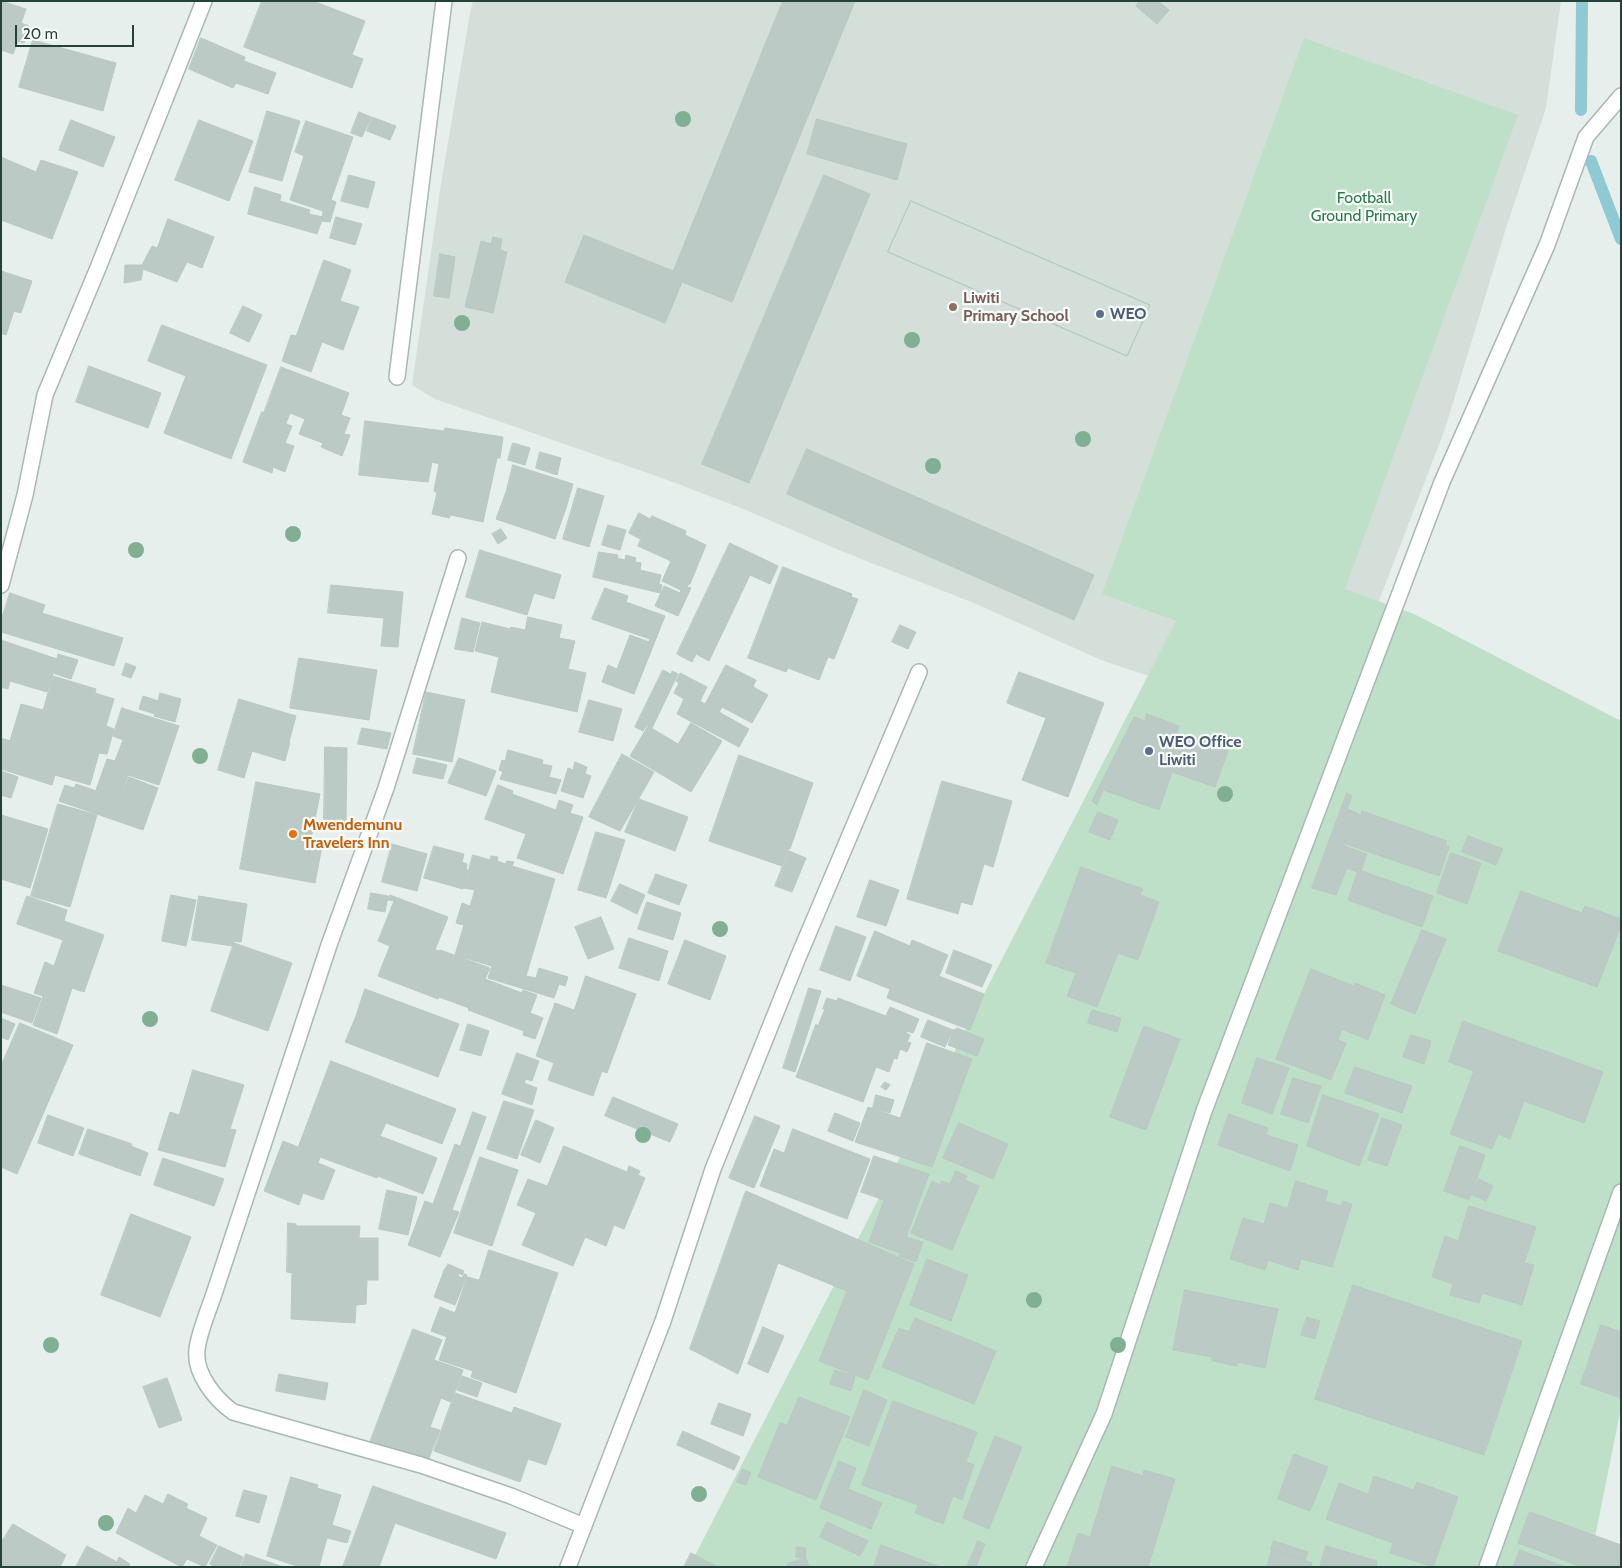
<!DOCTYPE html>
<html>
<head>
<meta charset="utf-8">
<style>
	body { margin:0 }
	#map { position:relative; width:1622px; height:1568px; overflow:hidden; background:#e6efeb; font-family:Cabin,sans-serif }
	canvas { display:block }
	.frame { position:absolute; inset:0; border:2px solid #24423a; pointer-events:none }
	.scale { position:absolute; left:15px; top:25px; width:119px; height:22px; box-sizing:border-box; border:2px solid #24423a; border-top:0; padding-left:6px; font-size:15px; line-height:18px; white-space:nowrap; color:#24423a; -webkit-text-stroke:4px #f7fbf9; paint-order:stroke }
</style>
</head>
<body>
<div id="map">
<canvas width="1622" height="1568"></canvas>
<div class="frame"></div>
<div class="scale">20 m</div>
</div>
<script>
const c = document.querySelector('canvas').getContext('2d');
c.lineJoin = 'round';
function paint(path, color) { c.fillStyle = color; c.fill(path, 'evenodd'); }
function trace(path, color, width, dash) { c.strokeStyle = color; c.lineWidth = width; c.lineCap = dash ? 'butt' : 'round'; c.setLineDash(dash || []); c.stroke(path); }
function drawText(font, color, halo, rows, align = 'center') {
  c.font = font + ' Cabin,sans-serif'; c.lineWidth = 4.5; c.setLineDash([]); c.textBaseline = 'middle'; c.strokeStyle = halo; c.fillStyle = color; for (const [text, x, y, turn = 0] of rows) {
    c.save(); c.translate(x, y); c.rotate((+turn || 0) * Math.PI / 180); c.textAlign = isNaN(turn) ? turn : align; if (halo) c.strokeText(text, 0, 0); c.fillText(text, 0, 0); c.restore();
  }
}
paint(new Path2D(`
	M473 1H1561L1546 108 1506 228 1445 429 1357 658 1244 708 1101 660 974 603 846 553 741 508 662 478 435 399 412 385 440 190 470 13Z`), '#d4dfda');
paint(new Path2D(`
	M1304 38 1518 115 1345 589 1414 614 1621 721V1408L1589 1567H689L1176 621 1102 594Z`), '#bfe0c8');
trace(new Path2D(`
	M1581 110 1582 1
	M1591 161 1621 239`), '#8ec9d4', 12);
const building = new Path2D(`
	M1 1 26 9 21 23 29 26 24 43 18 41 13 54 1 50Z
	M262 1H313L365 21 352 55 363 59 352 88 244 47Z
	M783 1H855L732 302 682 282 665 323 565 282 584 235 673 271Z
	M1140 1H1158L1169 10 1157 24 1136 6Z
	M201 38 245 57 244 61 276 73 268 94 236 83 233 88 189 69Z
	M33 40 116 63 103 111 19 87Z
	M267 111 300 121 282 181 249 172Z
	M359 112 371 117 362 137 351 133Z
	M372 117 396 126 390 140 367 131Z
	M817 119 907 144 897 180 807 154Z
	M71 120 115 137 103 167 59 150Z
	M199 120 253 141 229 201 175 180Z
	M306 121 353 137 331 200 336 202 330 222 322 221 323 211 290 200 304 156 295 152Z
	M1 157 36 172 41 160 78 172 52 239 1 220Z
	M349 175 375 182 368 208 341 201Z
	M824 175 870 194 749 483 702 464Z
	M255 187 281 195 280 201 310 210 309 214 323 217 317 234 248 214Z
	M911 201 1150 305 1127 356 888 252Z
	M911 201 1150 305 1127 356 888 252Z
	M336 217 362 224 355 245 330 238Z
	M168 219 214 237 202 268 187 262 177 282 143 269 141 280 124 283 125 265H142L152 246 157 248Z
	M493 237 502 239 500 250 507 252 493 313 465 307 481 241 491 244Z
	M440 254 455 257 449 298 434 296Z
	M324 260 351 270 340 301 359 307 343 350 322 342 311 372 282 361 291 335 296 336Z
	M1 271 32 281 21 313 14 311 6 335 1 333Z
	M243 306 262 315 249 342 230 333Z
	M162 325 267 365 231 459 164 433 186 376 148 361Z
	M89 366 161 393 148 428 76 402Z
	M281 367 349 393 341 415 350 418 344 434 350 435 342 456 321 447 323 443 299 434 305 419 290 413 287 421 264 413Z
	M262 412 287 422 286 424 292 426 285 443 294 446 285 472 273 467 272 473 243 462Z
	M365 421 444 431 445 428 503 437 500 458H497L483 522 451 515 449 518 432 514 437 493 434 491 439 464 432 462 428 482 359 475Z
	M513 443 530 448 525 465 508 460Z
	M807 449 1094 575 1074 620 787 494Z
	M540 452 561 458 557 475 536 468Z
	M513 465 573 484 566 508 555 539 496 519 506 492Z
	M578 488 604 496 589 547 563 539Z
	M639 513 650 519 640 539 629 533Z
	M652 516 686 531 685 535 706 545 690 584H689L687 587 691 588 678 616 655 606 664 586 680 593 681 590 662 581 671 561 638 546Z
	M608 525 626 530 620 550 602 545Z
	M501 529 507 538 498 544 492 534Z
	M730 543 778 566 770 584 750 575 709 661 696 654 692 662 677 654Z
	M480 550 561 575 554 599 534 593 527 615 466 597Z
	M599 552 618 555 617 558 625 560 626 555 636 558 635 562 641 563 640 570 661 575 659 584 662 585 660 593 593 577Z
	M783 567 852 594 851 597 858 599 834 659 828 657 819 680 788 668 786 672 748 658Z
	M331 585 403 592 398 647 381 646 384 618 328 613Z
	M605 588 628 596 626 602 665 616 634 694 602 682 608 665 617 669 630 635 649 642 650 639 592 619Z
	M10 593 45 605 42 613 123 638 114 666 1 632V621Z
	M528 617 562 625 559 638 575 641 568 669 586 673 577 712 491 692 499 657 475 651 482 622 510 629 511 627 525 630Z
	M462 618 480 623 473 652 455 649Z
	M900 625 916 632 908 649 892 642Z
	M1 640 57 659 58 654 78 660 71 679 53 673 47 692 10 681 8 689 1 687Z
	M299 658 377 670 369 720 290 708Z
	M126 663 136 667 131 678 122 675Z
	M726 665 756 680 753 687 768 695 752 723 722 707 719 712 749 729 739 747 677 714 684 699 674 693 679 683 676 681 680 673 707 687 700 701 705 704Z
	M663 670 671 674 672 671 678 674 652 728 647 725 643 731 635 727Z
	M1019 672 1104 703 1068 797 1022 780 1046 718 1007 703Z
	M53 676 96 689 95 693 114 699 106 726 114 729 107 754 99 753 90 785 55 775 52 785 1 769V738L10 741 21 704 43 710Z
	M426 692 465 700 452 762 413 754Z
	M160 693 181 699 175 722 154 716 155 714 139 709 143 696 158 701Z
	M239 699 296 716 289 742H290L285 761 252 751 244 778 218 770Z
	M589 700 622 709 613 741 579 732Z
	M122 708 179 726 159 785 128 775 120 798 96 790 107 759 115 761 123 740 113 736Z
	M1147 714 1179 726 1177 733 1228 751 1215 787 1172 772 1159 810 1103 790 1097 805 1092 801 1134 717 1145 721Z
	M691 723 722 741 691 792 630 756 648 726 678 744Z
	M362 728 391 733 387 749 358 744Z
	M325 747 347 748 346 822 324 821Z
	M508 750 543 760 542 764 552 766 549 777 561 780 556 794 500 779 503 772 499 770 502 760 505 761Z
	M622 754 654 772 620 831 589 817Z
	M739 755 813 783 790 849 789 848 782 866 709 841Z
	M417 758 447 765 443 779 413 773Z
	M459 758 496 771 486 796 448 783Z
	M575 762 587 767 585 774 591 776 583 798 561 791 568 768 573 770Z
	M1 771 18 777 11 798 1 795Z
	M129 777 158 788 143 830 59 801 65 785 74 788 76 784 120 799Z
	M942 781 1012 801 993 867 984 864 972 905 961 902 958 914 907 899Z
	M256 782 320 794 311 839 323 841 315 883 240 869Z
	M498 785 513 791 512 794 556 810 559 800 573 805 570 813 583 817 563 874 517 858 526 834 485 819Z
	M1347 793 1352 796 1347 809 1357 813 1344 846 1367 854 1360 873 1347 868 1336 895 1312 888Z
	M639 799 688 817 675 851 625 832Z
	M58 804 97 815 70 907 31 896Z
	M1362 811 1447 841 1445 845 1449 847 1439 876 1346 844 1357 814 1361 815Z
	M1098 812 1118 820 1110 840 1089 832Z
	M1 815 48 829 30 888 1 879Z
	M596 832 625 840 606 898 578 890Z
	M1468 836 1503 849 1496 865 1462 852Z
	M392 844 427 854 417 891 382 882Z
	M434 846 464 854 462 862 467 864 466 870H468L463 889 424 878Z
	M789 851 806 858 792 892 775 886Z
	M1451 853 1481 863 1467 904 1437 893Z
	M473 855 490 860 491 856 498 857 497 861 506 864 507 861 514 862 512 866 555 879 526 976 536 978 539 968 568 977 565 986 559 984 554 998 488 978 492 966 455 955 464 925 456 923 462 903 470 906 475 890 464 888Z
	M1081 867 1143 889 1140 895 1159 902 1138 960 1118 953 1097 1007 1067 996 1076 973 1046 963Z
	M1362 871 1433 896 1422 927 1348 900 1357 873 1361 874Z
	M656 874 687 885 679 905 648 893Z
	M870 880 899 890 886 926 857 917Z
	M620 884 645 895 637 914 611 901Z
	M1521 891 1582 913 1585 906 1621 919V926L1597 987 1498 951Z
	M371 893 388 896 385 912 368 909Z
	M171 895 196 900 186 946 162 941Z
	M390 895 448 917 435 950 440 951V950L490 968 485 979 522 993 523 990 537 995 530 1013 543 1018 535 1039 523 1035 524 1031 468 1010 469 1008 439 997 438 999 378 976 390 946 378 941 394 901 388 900Z
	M27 896 67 910 64 921 104 935 84 992 72 988 57 1034 33 1025 43 996 34 993 45 962 54 966 63 940 17 924Z
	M199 896 247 904 241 942 234 941 233 946 192 940Z
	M647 902 681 913 673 940 638 929Z
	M601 917 614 949 588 959 575 927Z
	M836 926 866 937 850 981 820 970Z
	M1422 930 1446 939 1415 1014 1391 1004Z
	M875 931 910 946 912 940 948 955 939 976 984 994 970 1030 887 998 890 989 857 976Z
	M629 938 668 951 659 981 619 968Z
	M685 940 726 956 710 1000 668 984Z
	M234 943 292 963 268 1031 211 1011Z
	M954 950 992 965 982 987 946 973Z
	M1311 969 1354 986 1355 983 1385 995 1368 1040 1342 1029 1338 1040 1346 1043 1331 1080 1276 1059Z
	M586 976 636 994 607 1073 602 1071 593 1096 548 1080 554 1063 536 1056 555 1003 574 1010Z
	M1 985 41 998 32 1023 1 1012Z
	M809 988 821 991 795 1072 783 1068Z
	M365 989 459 1024 438 1077 345 1042 356 1016Z
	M827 998 837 1001 838 998 886 1016 890 1007 919 1019 913 1033 907 1031 906 1033 910 1035 907 1042 911 1043 907 1052 900 1049 897 1059 894 1058 889 1072 876 1067 863 1102 796 1077 816 1024 818 1026 825 1009H823Z
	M1092 1010 1121 1018 1117 1032 1088 1023Z
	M1 1018 15 1024 8 1040 1 1037Z
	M928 1020 953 1030 945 1047 921 1037Z
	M1463 1021 1603 1072 1584 1123 1524 1101 1510 1139 1498 1134 1492 1149 1450 1134 1474 1071 1449 1062Z
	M20 1023 73 1045 17 1174 1 1167V1066Z
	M468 1024 489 1031 481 1056 460 1050Z
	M1144 1026 1180 1039 1146 1130 1110 1117Z
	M957 1028 984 1039 977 1056 948 1045 954 1029 956 1030Z
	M1411 1035 1431 1041 1424 1064 1403 1057Z
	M927 1043 972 1059 932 1167 855 1142 868 1107 900 1118Z
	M517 1053 539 1061 532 1081 526 1079 524 1083 537 1088 532 1105 502 1094Z
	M1257 1058 1289 1068 1272 1114 1242 1103Z
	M331 1061 456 1109 442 1144 386 1123 380 1136 437 1158 423 1194 378 1176 377 1178 320 1157 318 1163 335 1170 323 1200 303 1193 299 1205 264 1191 283 1141 298 1147Z
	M1355 1067 1412 1086 1402 1113 1345 1093Z
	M193 1070 244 1085 230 1129 236 1130 225 1167 158 1150 170 1112 179 1115Z
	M1293 1078 1321 1086 1308 1123 1281 1114Z
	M885 1082 890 1085 886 1090 881 1087Z
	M876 1095 894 1100 890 1113 873 1108Z
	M1323 1095 1379 1114 1359 1166 1307 1146Z
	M613 1097 678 1124 670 1142 605 1116Z
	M504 1101 534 1110 517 1159 487 1149Z
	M473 1112 486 1117 452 1210 459 1212 440 1257 408 1245 425 1201 433 1204 455 1144 460 1146Z
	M835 1113 860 1123 853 1141 828 1131Z
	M1229 1114 1268 1128 1266 1135 1298 1145 1290 1171 1218 1145Z
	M48 1115 84 1128 73 1156 38 1143Z
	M755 1116 780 1126 754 1188 729 1178Z
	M1382 1118 1402 1125 1387 1166 1368 1160Z
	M536 1120 554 1128 540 1163 521 1155Z
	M959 1123 1008 1144 993 1179 943 1158Z
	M88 1129 132 1144 131 1146 148 1153 140 1176 79 1154Z
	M793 1129 870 1159 847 1219 760 1186 774 1149 784 1153Z
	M564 1146 627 1172 629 1166 640 1171 638 1175 645 1178 624 1229 614 1225 606 1246 585 1237 573 1266 522 1245 536 1213 517 1205 528 1179 547 1186Z
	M1460 1146 1485 1155 1469 1200 1444 1191Z
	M874 1156 929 1174 906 1237 923 1242 916 1262 899 1256 900 1253 869 1242 884 1200 861 1192Z
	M480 1157 518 1170 492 1246 454 1233Z
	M163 1158 224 1179 214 1206 154 1185Z
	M956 1171 967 1176 965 1180 979 1186 952 1250 911 1233 932 1181 940 1185 941 1181 950 1184Z
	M1479 1179 1493 1186 1486 1201 1471 1194Z
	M1296 1181 1328 1191 1325 1201 1341 1206 1343 1201 1352 1204 1332 1267 1301 1259 1298 1270 1268 1260 1265 1270 1230 1259 1243 1218 1264 1224 1270 1203 1287 1208Z
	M387 1190 417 1197 408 1235 379 1229Z
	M746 1191 914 1264 868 1380 819 1361 847 1291 778 1263 738 1374 690 1349Z
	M1469 1206 1536 1227 1524 1263 1534 1265 1522 1305 1482 1293 1479 1303 1450 1295 1453 1284 1432 1277 1445 1236 1458 1241Z
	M131 1214 191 1237 160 1317 101 1295Z
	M288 1223 296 1224V1226H360L359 1238H378V1280H367L366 1304 356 1305 355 1323 291 1319 292 1273 287 1272Z
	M489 1250 558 1273 516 1393 471 1377 473 1371 439 1360 447 1337 431 1331 440 1307 455 1313 467 1277 479 1280Z
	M927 1259 968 1275 951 1321 910 1305Z
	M448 1264 464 1271 462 1275 459 1273 458 1276 462 1278 464 1274 467 1275 455 1305 434 1297 445 1268H446Z
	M1353 1285 1522 1341 1484 1455 1315 1399Z
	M1185 1290 1278 1309 1265 1368 1237 1362V1366L1212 1361V1357L1173 1350Z
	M1307 1317 1320 1321 1315 1339 1301 1335Z
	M915 1318 996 1351 974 1404 882 1367 899 1328 909 1332Z
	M1601 1325 1621 1332V1398L1581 1384Z
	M763 1327 784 1336 768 1373 748 1364Z
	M413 1329 442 1340 434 1360 463 1370 451 1402 441 1398 430 1427 440 1430 427 1463 369 1445Z
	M835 1370 855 1376 851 1391 830 1384Z
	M279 1374 328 1383 325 1400 276 1391Z
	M462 1376 482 1383 477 1397 457 1390Z
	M167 1378 182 1420 159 1428 143 1387Z
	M864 1390 887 1400 869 1446 846 1437Z
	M455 1393 512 1413 514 1407 561 1424 546 1465 528 1459 520 1482 434 1451Z
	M799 1397 850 1417 816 1500 758 1477 780 1423 787 1425Z
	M893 1401 977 1432 966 1462 974 1465 962 1500 953 1496 943 1524 915 1513 918 1505 862 1485Z
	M719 1403 751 1414 743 1436 711 1424Z
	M683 1431 740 1457 734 1470 677 1445Z
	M995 1436 1022 1447 989 1529 963 1518Z
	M1294 1454 1328 1467 1310 1511 1278 1499Z
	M839 1461 856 1468 848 1489 882 1503 871 1529 820 1508Z
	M1112 1466 1143 1476 1144 1470 1175 1479 1148 1567H1067L1078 1533 1090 1537Z
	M743 1469 751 1473 746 1485 737 1482Z
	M1374 1476 1414 1490 1417 1482 1458 1497 1433 1567 1390 1553 1393 1543 1326 1519 1339 1483 1368 1494Z
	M291 1477 318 1485 317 1488 341 1495 332 1525 351 1531 347 1543 327 1538 319 1567H300L267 1556Z
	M373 1486 506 1533 496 1559 395 1523 379 1567H343Z
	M244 1490 267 1496 259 1523 236 1516Z
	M168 1494 188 1504 186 1508 207 1518 199 1536 217 1545 205 1567 187 1559 182 1567 116 1533 128 1508 136 1513 145 1495 163 1504Z
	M1530 1512 1621 1545V1567H1582L1518 1543Z
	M827 1522 868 1541 860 1556 820 1537Z
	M13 1524 66 1555 60 1567H1V1543Z
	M978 1541 985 1544 976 1567H967Z
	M1274 1541 1308 1552 1305 1560 1271 1549Z
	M881 1545 941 1567H874Z
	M87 1546 117 1562 119 1557 130 1564 128 1567H76Z
	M219 1546 243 1557 239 1567H215L210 1564Z
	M1326 1546 1377 1561 1376 1567H1320Z
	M797 1547 806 1548 805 1558 796 1557Z
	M1272 1550 1312 1563 1311 1567H1267Z
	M1520 1550 1566 1567H1513Z
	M691 1553 718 1567H684Z
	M246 1554 283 1567H241Z
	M806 1558 809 1567H788L787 1564Z`);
paint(building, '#bbcac4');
trace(building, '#b8c9c2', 1);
const minor = new Path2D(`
	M397 377 444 1
	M458 558 386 788 329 945 213 1297C208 1311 198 1336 197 1350 194 1373 215 1399 233 1412L421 1465 511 1496 584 1526
	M1 585 25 495 45 395 98 268 204 1
	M568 1567 663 1321 713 1169 797 960 919 672
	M1034 1567 1104 1414 1204 1111 1442 482 1547 245 1586 137 1621 96
	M1487 1567 1621 1192`);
trace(minor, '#a8b8b2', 18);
trace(minor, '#fff', 15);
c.fillStyle = '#80af93';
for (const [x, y] of [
	[683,119],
	[462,323],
	[912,340],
	[1083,439],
	[933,466],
	[293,534],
	[136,550],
	[200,756],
	[1225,794],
	[720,929],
	[150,1019],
	[643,1135],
	[1034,1300],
	[51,1345],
	[1118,1345],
	[699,1494],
	[106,1523]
]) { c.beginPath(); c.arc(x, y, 8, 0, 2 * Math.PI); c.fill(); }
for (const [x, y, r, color] of [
	[953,307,5,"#8d6e63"],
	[1100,314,5,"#5c6f8a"],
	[1149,751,5,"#5c6f8a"],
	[293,834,5,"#e8710a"]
]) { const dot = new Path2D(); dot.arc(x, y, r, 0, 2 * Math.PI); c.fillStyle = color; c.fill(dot); trace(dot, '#f7fbf9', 2); }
drawText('16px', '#2d7a4b', '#f7fbf9', [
	["Football",1364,198],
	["Ground Primary",1364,216]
]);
drawText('bold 16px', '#785e54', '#f7fbf9', [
	["Liwiti",963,298],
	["Primary School",963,316]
], 'left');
drawText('bold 16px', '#4e5e75', '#f7fbf9', [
	["WEO",1110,314],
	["WEO Office",1159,742],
	["Liwiti",1159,760]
], 'left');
drawText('bold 16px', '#c56008', '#f7fbf9', [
	["Mwendemunu",303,825],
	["Travelers Inn",303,843]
], 'left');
</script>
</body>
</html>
